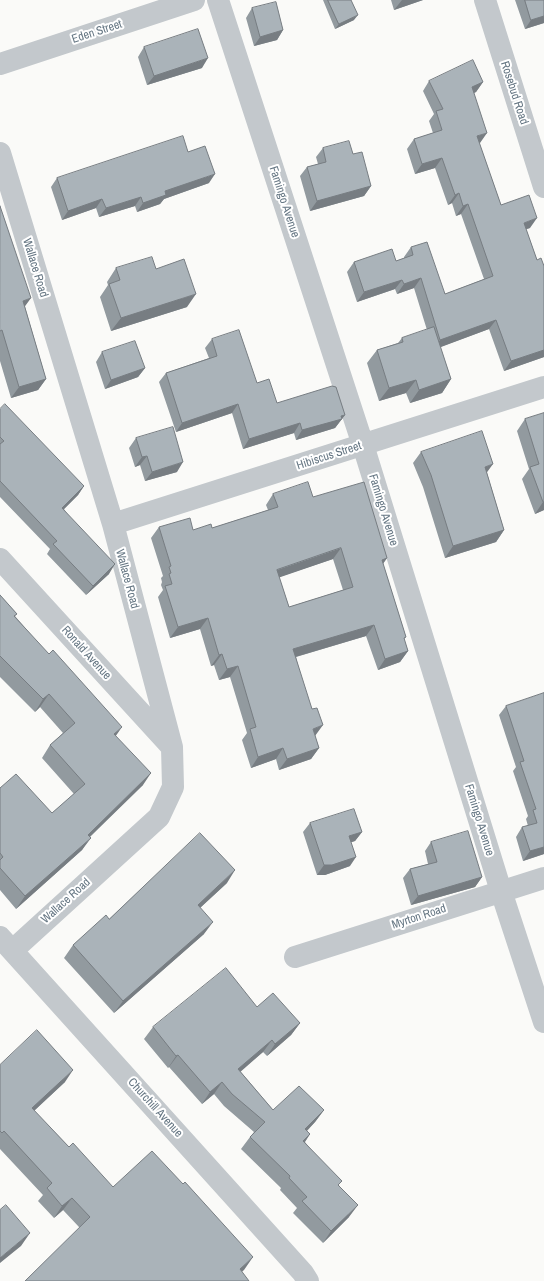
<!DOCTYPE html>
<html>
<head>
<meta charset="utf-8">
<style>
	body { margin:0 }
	canvas { display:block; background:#fafaf8 }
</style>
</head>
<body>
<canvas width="544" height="1281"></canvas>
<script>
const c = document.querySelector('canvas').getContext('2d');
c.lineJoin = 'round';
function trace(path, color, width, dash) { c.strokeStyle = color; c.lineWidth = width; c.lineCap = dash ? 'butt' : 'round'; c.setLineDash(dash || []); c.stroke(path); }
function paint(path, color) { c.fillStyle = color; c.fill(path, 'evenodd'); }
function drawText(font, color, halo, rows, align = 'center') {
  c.font = font + ' "Archivo Narrow",sans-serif'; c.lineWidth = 4; c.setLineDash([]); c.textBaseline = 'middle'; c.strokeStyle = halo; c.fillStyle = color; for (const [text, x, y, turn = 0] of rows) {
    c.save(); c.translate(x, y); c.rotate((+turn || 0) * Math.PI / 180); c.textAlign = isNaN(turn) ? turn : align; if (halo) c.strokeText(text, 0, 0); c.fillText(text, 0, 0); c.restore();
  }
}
trace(new Path2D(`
	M218 0 363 445 501 891 544 1022
	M485 0 544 187
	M0 64 194 0
	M0 153 113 524 172 747 173 787 159 817 13 950
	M113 524 544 387
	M0 559 170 745
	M0 937 303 1273 308 1281
	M295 957 544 878`), '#c3c8cc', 22);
paint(new Path2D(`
	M323 0H351L354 20 335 29Z
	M391 0H423L394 10Z
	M515 0H544V23L525 29Z
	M252 8 283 30 277 40 254 46 246 18Z
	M144 47 202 68 147 85 138 57Z
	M429 81 483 82 476 92 474 93 480 143H479L501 205 530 228 526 229 537 260 544 266V357L504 371 489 329 440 347 451 379 442 393 410 403 406 393 379 401 367 363 377 350 398 343 402 338 427 330 414 288 397 294 395 289 357 302 347 272 354 262 396 261 404 258V257L411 247 445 294 484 279 461 214 456 216 452 203 448 205 435 168 415 174 407 149 414 139 433 133 429 121 434 114 423 91Z
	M323 148 353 154 371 186 364 196 310 211 300 176 307 167 318 164 316 157Z
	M188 152 209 183 164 199 160 204 137 212 135 206 99 217 96 208 62 220 51 187 57 178Z
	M0 206 25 307 46 379 38 390 11 398 0 361Z
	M116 268 156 269 187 307 111 331 100 297 108 285 107 282Z
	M212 339 277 403 345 415 335 428 296 440 294 433 243 449 232 413 176 432 159 382 166 373 209 358 205 348Z
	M102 352 145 368 138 377 105 389 96 362Z
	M0 409 84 486 78 495 64 509 109 574 86 595 47 554 50 549 0 497Z
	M544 413V510L535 514 522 479 529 469 517 431 525 419Z
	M136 438 177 472 145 481 140 465 135 467 129 448Z
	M421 452 487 473 504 530 496 542 445 558 423 487 413 463Z
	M273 494 313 497 387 558 383 564 406 637 404 639 408 651 400 662 378 670 366 636 296 657 315 736 319 748 311 759 279 770 276 759 251 768 242 740 247 733 230 677 219 680 214 665 211 666 200 629 170 638 158 597 163 590 161 585 162 582 161 578 163 576 151 538 159 527 193 530 212 528 268 510 266 505ZM333 559 343 590 289 607 279 577Z
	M0 595 17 614 15 616 116 736 143 785 90 837 82 850 16 909 0 890V788L52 813 74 794 42 758 50 745 63 733 40 707 35 712 0 677Z
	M544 693V854L523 861 516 837 522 827 528 826 526 819 528 816 513 771 516 767 499 715 506 706Z
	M310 823 362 832 355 841 351 842 350 866 325 875H317L303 832Z
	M431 842 482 877 475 887 411 905 403 878 410 869 428 864 425 851Z
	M227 883 200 908 204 934 114 1013 64 958 73 945 109 919Z
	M257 1007 300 1023 291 1035 267 1056 263 1052 240 1071 273 1110H324L315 1122 307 1131 310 1134 305 1142 339 1185 349 1217 323 1243 293 1213 297 1208 280 1190 281 1188 241 1149 250 1137 254 1132 224 1106 214 1094 202 1104 169 1067 168 1068 144 1039 153 1027Z
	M0 1065 65 1082 34 1111 69 1147 113 1187 244 1270 79 1227 63 1210 54 1218 38 1201 43 1195 0 1149Z`), '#929a9f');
paint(new Path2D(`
	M402 0H423L394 10Z
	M358 15 354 20 335 29 339 24Z
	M544 16V23L525 29 531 20Z
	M283 30 277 40 254 46 260 37Z
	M208 58 202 68 147 85 154 76Z
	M483 82 476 92 465 97 472 87Z
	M487 133 480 143 470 146 477 136Z
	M442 158 435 168 415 174 422 164Z
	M215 174 209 183 164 199 160 204 137 212 143 203 165 191Z
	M371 186 364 196 310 211 317 201Z
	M459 193 452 203 448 205 455 195Z
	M141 197 135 206 99 217 106 208Z
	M102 199 96 208 62 220 68 211Z
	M468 204 461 214 456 216 463 206Z
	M537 218 530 228 517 232 524 223Z
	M421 278 414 288 397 294 404 284Z
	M402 280 395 289 357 302 364 292Z
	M196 294 187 307 111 331 121 318Z
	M31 298 23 309V301Z
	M496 320 489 329 433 350 440 340Z
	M544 350V357L504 371 511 361Z
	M145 368 138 377 105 389 111 380Z
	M46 379 38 390 11 398 19 387Z
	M451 379 442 393 410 403 419 390Z
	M416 380 406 393 379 401 389 388Z
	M238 404 232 413 176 432 182 423Z
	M345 415 335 428 296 440 302 430Z
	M300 423 294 433 243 449 249 439Z
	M147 456 140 465 135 467 142 457Z
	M183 462 177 472 145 481 152 472Z
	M493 464 485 475V467Z
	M84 486 78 495 56 517 62 508Z
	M543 502H544V510L535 514Z
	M504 530 496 542 445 558 453 546Z
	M341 548 333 559 269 581 277 570Z
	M387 558 379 569 382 560Z
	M115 564 109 574 86 595 93 586Z
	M208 618 200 629 170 638 178 627Z
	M374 625 366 636 285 660 293 649Z
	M408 651 400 662 378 670 385 659Z
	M222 654 214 665 211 666 219 655Z
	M238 666 230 677 219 680 227 669Z
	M49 694 40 707 35 712 43 699Z
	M323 725 315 736 313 729Z
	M122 727 113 740 114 734Z
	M283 748 276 759 251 768 258 757Z
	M319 748 311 759 279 770 287 759Z
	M151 773 143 785 79 847 88 835Z
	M362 832 355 841 343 845 349 836Z
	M91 838 82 850 16 909 25 896Z
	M544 847V854L523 861 530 851Z
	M356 857 350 866 325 875H317L324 865Z
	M235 870 227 883 189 918 198 905Z
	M482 877 475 887 411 905 418 896Z
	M213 922 204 934 114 1013 123 1001Z
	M300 1023 291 1035 267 1056 275 1044Z
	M272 1040 263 1052 230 1081 238 1069Z
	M178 1055 169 1067 168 1068 176 1056Z
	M73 1070 65 1082 23 1121 32 1108Z
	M222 1082 214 1094 202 1104 210 1092Z
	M324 1110 315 1122 297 1141 305 1129Z
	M310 1134 302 1146 303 1141Z
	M72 1198 63 1210 54 1218 62 1206Z
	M358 1205 349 1217 323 1243 331 1231Z
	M30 1233 21 1246 0 1263V1258Z
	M253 1257 244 1270 231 1281 240 1269Z`), '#777d82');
const building = new Path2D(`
	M328 0H351L358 15 339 24Z
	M525 0H544V16L531 20Z
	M276 2 283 30 260 37 252 8Z
	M198 29 208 58 154 76 144 47Z
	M473 60 483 82 472 87 487 133 477 136 501 205 529 195 537 218 524 223 537 260 541 258 544 266V350L511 361 496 320 440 340 421 278 404 284 402 280 364 292 354 262 392 249 396 261 413 255 411 247 427 242 445 294 493 276 468 204 463 206 459 193 455 195 442 158 422 164 414 139 442 130 436 111 443 109 429 81Z
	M183 136 188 152 205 146 215 174 165 191 166 195 143 203 141 197 106 208 102 199 68 211 57 178Z
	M349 141 353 154 362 152 371 186 317 201 307 167 326 162 323 148Z
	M0 206 31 298 23 301 46 379 19 387 2 330 0 331Z
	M152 257 156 269 184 259 196 294 121 318 109 284 120 280 116 268Z
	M434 327 451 379 419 390 416 380 389 388 377 350 403 342 402 338Z
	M239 330 257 383 269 379 277 403 332 386 336 387 345 415 341 416 342 419 302 430 300 423 249 439 238 404 182 423 166 373 217 356 212 339Z
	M135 341 145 368 111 380 102 352Z
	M5 404 84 486 62 508 115 564 93 586 53 544 57 541 0 481V444L4 441 0 437V409Z
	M544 413V502H543L530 467 539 464 525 419Z
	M173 427 183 462 152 472 147 456 142 457 136 438Z
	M482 431 493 464 485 467 504 530 453 546 431 475 421 452Z
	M308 482 313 497 364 482 387 558 382 560 406 637 404 638 408 651 385 659 374 625 293 649 312 709 317 708 323 725 313 729 319 748 287 759 283 748 258 757 250 729 256 727 238 666 227 669 222 654 219 655 208 618 178 627 165 586 172 584 169 574 171 573 169 567 171 566 159 527 190 518 193 530 211 524 212 528 278 507 273 494ZM341 548 353 587 289 607 277 570Z
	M0 595 17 614 14 616 49 654 53 650 122 727 114 734 151 773 88 835 91 838 25 896 0 868V860L3 857 0 853V788L16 774 52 813 85 784 50 745 75 723 49 694 43 699 0 656Z
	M544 693V847L530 851 522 827 537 823 533 810 536 809 520 762 524 761 506 706Z
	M354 809 362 832 349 836 356 857 332 865H324L310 823Z
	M468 831 482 877 418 896 410 869 437 862 431 842Z
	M200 833 235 870 198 905 213 922 123 1001 73 945 106 915 109 919Z
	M226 968 257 1007 273 993 300 1023 275 1044 272 1040 238 1069 273 1110 299 1086 324 1110 305 1129 310 1134 303 1141 342 1181 338 1185 358 1205 331 1231 302 1201 307 1197 289 1178 290 1176 250 1137 265 1122 232 1094 222 1082 210 1092 178 1055 176 1056 153 1027Z
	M37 1030 73 1070 32 1108 69 1147 73 1143 113 1187 152 1151 183 1184 185 1182 253 1257 240 1269 249 1281H25L90 1217 72 1198 62 1206 47 1188 52 1183 4 1131 2 1133 0 1131V1065Z
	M6 1205 30 1233 0 1258V1210Z`);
paint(building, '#aab3b9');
trace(building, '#777d82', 1);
drawText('12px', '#657683', '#fff', [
	["Eden Street",97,32,-18],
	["Rosebud Road",514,93,72],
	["Famingo Avenue",284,202,72],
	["Wallace Road",35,268,73],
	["Hibiscus Street",329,456,-18],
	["Famingo Avenue",383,510,73],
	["Wallace Road",127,579,75],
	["Ronald Avenue",86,653,48],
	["Famingo Avenue",479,820,73],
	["Wallace Road",66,901,-42],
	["Myrton Road",419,917,-18],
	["Churchill Avenue",155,1108,48]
]);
</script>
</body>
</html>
